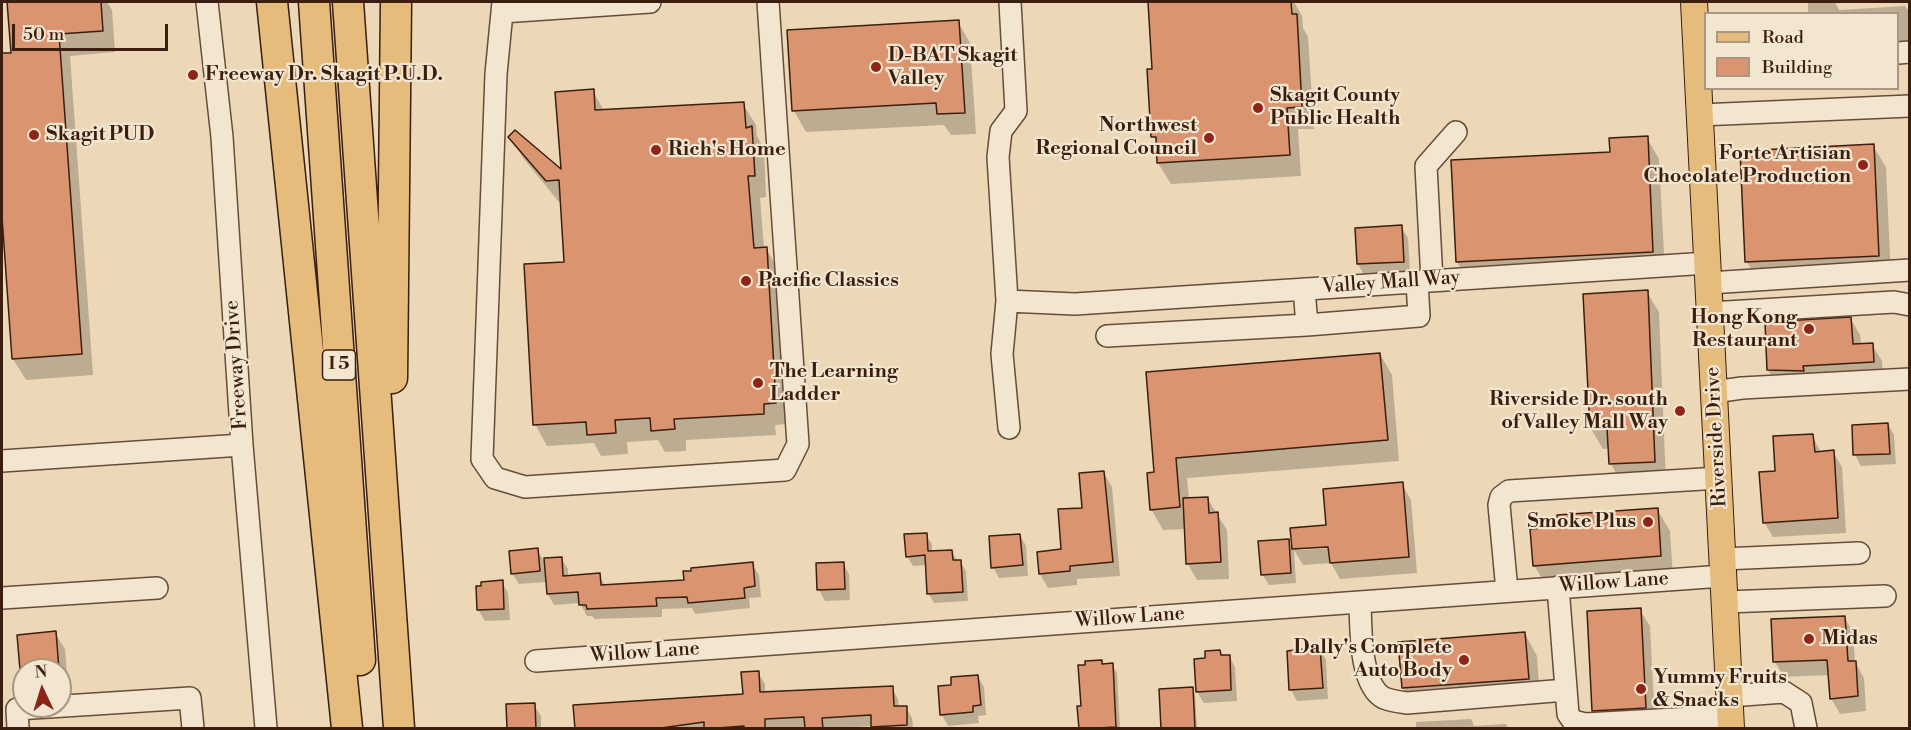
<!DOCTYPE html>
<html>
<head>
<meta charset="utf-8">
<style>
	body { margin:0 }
	#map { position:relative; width:1911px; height:730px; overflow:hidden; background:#ecd8b7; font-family:"Libre Bodoni",serif }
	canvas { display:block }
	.frame { position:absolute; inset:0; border:3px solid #3b1e0f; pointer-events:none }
	.legend { position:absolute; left:1704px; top:12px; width:195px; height:78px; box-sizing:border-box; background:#f3e6d0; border:2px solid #a99683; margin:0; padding:8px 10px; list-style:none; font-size:18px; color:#3b1e0f }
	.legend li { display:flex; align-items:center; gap:12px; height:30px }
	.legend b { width:30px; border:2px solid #a99683 }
	.north { position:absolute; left:12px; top:658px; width:60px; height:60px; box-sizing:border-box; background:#f3e6d0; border:2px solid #a99683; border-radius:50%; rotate:356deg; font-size:16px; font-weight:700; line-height:24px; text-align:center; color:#3b1e0f }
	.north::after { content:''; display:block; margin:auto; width:21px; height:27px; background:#8f2418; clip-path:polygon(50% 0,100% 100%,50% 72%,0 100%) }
	.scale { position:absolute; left:12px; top:24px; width:156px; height:27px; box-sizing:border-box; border:3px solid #3b1e0f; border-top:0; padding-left:8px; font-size:18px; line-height:21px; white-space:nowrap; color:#3b1e0f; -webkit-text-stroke:4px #f3e6d0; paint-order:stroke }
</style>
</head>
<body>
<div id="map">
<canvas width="1911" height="730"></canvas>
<div class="frame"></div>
<ul class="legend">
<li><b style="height:8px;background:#e6bc7c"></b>Road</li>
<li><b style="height:16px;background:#db9470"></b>Building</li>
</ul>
<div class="north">N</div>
<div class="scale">50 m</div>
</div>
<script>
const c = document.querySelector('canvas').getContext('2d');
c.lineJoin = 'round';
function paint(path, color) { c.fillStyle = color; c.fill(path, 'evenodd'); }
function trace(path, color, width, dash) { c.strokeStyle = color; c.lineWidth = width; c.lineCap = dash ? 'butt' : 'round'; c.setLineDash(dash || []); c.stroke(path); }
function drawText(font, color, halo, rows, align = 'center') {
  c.font = font + ' "Libre Bodoni",serif'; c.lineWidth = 4.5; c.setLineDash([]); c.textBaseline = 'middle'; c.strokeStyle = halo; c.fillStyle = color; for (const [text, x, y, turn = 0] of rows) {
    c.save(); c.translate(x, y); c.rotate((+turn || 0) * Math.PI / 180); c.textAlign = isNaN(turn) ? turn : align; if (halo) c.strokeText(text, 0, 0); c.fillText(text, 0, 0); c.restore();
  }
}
paint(new Path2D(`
	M9 2H107L112 10 115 52 70 56 93 375 26 380 13 359 2 197V55L13 54Z
	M1149 2H1294L1302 16 1303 28 1308 37 1314 129H1298L1301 176 1171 184 1158 163V144L1153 136V71Z
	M1808 2H1835L1839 10 1905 6 1910 13V62L1898 66V14H1780L1808 12Z
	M958 22 970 43 976 134 951 135 944 125 806 132 794 111Z
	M593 91 604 111 743 104 756 125 757 136 764 149 766 197 760 198 764 248H766L778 270 788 424 775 425 776 435 686 440V451L665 452 658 440 627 442 628 454 601 456 594 443 547 446 535 424 566 264 562 202H559L523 158 510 137 562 173Z
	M1647 138 1659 159 1665 273 1470 283 1457 262Z
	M1873 146 1886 167 1891 277 1759 283 1747 262Z
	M1401 227 1408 238 1410 272 1364 275 1358 264 1356 230Z
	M1647 292 1659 312 1666 482 1622 484 1611 464 1610 448 1603 449 1591 429Z
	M1851 319 1860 335 1861 345H1872L1882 361 1883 378 1778 386 1768 370Z
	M1380 354 1392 375 1399 461 1187 478 1189 499 1207 498 1227 530 1229 579 1197 580 1188 564 1186 529 1163 530 1151 509 1156 473 1148 373Z
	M1888 424 1894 435 1896 464 1861 466 1855 455 1853 426Z
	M1812 435 1821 453 1833 452 1842 467 1846 533 1773 537 1764 522Z
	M1104 473 1112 487 1120 576 1077 579V585L1048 588 1040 574 1063 550Z
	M1402 484 1411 500 1417 573 1340 579 1331 563 1303 565 1294 550 1296 583 1269 585 1262 574 1288 540 1294 551 1292 529 1328 527ZM1336 545V548L1299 550V547Z
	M1657 509 1670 531 1673 578 1547 587 1534 565Z
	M926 535 932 544V552H952L957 561H960L966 571 968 601 934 603 929 594 927 565 913 566 907 556Z
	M1020 535 1026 546 1028 576 999 578 993 567Z
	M537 550 547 566 561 558 568 569V578L599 575 606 587 685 581 752 564 759 575 761 597 749 598 750 608 695 614 692 608 662 609V617L595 619 592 616H587L580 603 554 605 548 594 547 582 519 584 512 573Z
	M843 563 849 574 850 600 825 601 819 590Z
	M502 582 508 593 510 620 485 621 478 610 477 588Z
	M1640 610 1650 626 1655 724 1603 727 1593 710Z
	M1844 617 1853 632 1855 662 1864 678 1866 711 1840 714 1831 698 1829 675 1784 677 1775 662 1773 621Z
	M55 633 65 649 69 697 60 698V670H24V686L23 684 18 636Z
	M1525 634 1537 656 1540 700 1416 709 1403 688 1400 643Z
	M1320 649 1326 660 1328 699 1297 701 1291 690Z
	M1220 652 1223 657 1229 656 1235 667 1237 701 1204 703 1197 692 1207 660Z
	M1101 662 1103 665H1112L1117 673 1120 728H1080Z
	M758 673 765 684V693L892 688 898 699 899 707H906L912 718 913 728H874L873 726 838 728H577L744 696Z
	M977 676 984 687 986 715 978 716 979 723 948 726 942 715 953 687Z
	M1192 689 1195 694 1197 728H1162Z
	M534 705 541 716V728H509Z
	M1471 719 1474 726 1506 724 1509 728H1416V722Z`), '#0003');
const building = new Path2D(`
	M7 2H101L103 31 59 34 82 354 12 359 2 217V53H11Z
	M1148 2H1291L1292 14H1297L1302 107 1287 108 1290 155 1157 163 1156 137H1151L1147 69H1152Z
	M959 20 965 113 937 114 936 103 792 111 787 30Z
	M594 89 595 110 744 102 746 128 752 126 755 176H748L754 248 767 247 776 403 764 404V414L674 419 675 429 651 431 650 418 615 420 616 433 587 435 586 422 533 425 524 264 564 262 559 180 546 181 508 137 515 130 561 169 555 92Z
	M1648 136 1653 252 1456 262 1451 160 1610 152 1609 138Z
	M1874 144 1879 256 1745 262 1740 151Z
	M1402 225 1404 262 1357 264 1355 228Z
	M1648 290 1655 462 1609 464 1607 428 1590 429 1583 294Z
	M1851 317 1853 344 1873 343 1874 362 1803 366 1804 371 1767 370 1765 322Z
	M1380 353 1388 440 1176 458 1180 507 1150 510 1147 473 1154 472 1146 372Z
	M1888 423 1890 454 1853 455 1852 425Z
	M1813 434 1815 452 1834 450 1838 518 1763 523 1759 472 1775 471 1773 436Z
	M1104 471 1113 562 1070 566V571L1039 574 1037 552 1061 549 1058 509 1082 508 1079 473Z
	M1403 482 1409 557 1330 563 1328 547 1292 549 1290 528 1326 525 1323 489Z
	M1208 497 1209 513 1218 512 1221 562 1186 564 1183 498Z
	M1658 508 1661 556 1533 566 1530 529 1558 527 1557 515Z
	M927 533 928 551 952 550 953 560H961L963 592 927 594 925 555 906 557 904 534Z
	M1020 534 1023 565 991 568 989 536Z
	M1289 539 1291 573 1261 575 1258 541Z
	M538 548 540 571 511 574 509 551Z
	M562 557 563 576 600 573 601 585 684 580 683 571H691V568L753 562 755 586 744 588 745 598 688 603 687 597 656 598 657 606 587 609 586 605H579L578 592 547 594 544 558Z
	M844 562 845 589 817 590 816 563Z
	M503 580 504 609 477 610 476 586H481V582Z
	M1641 608 1646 708 1592 711 1587 611Z
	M1845 616 1848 661H1856L1858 696 1830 699 1827 660 1773 662 1771 619Z
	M56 631 59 670H20L17 635Z
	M1525 632 1529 679 1402 688 1398 642Z
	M1320 647 1323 688 1289 690 1287 651Z
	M1220 650 1221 655H1230L1231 690 1196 692 1194 659 1205 658V651Z
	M1102 660V664L1113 663 1116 727 1079 729 1077 706H1081L1078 665H1085V661Z
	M759 671 760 692 893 686 894 706H907V725L871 727V715L822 718 823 729H805L804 717 765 719V729H744V726L704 729V722L654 729H575L573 705 743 694 741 672Z
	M978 675 981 705 973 706V712L940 715 938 686 951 685V677Z
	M1193 687 1195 729H1161L1159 689Z
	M535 703 536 729H507L506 704Z`);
paint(building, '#db9470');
trace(building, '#3b1e0f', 1.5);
const minor = new Path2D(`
	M207 2 222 137 242 445 266 728
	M503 2 496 74 482 459 495 478 525 487 785 470 798 444 768 2
	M502 12 650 2
	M1898 53 1910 52
	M1700 115 1910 106
	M1432 281 1426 166 1456 132
	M1709 283 1910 270
	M1007 301 1075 304 1708 263
	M1710 313 1894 302 1910 305
	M1307 325 1419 316 1417 282
	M1107 336 1307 325 1304 289
	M1714 392 1742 388 1910 379
	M1009 428 1002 354 1007 301 998 157 1001 131 1016 111 1010 2
	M2 461 242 445
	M1723 559 1859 553
	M1558 587 1568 714 1573 721 1585 724 1731 716
	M1507 591 1499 505 1501 497 1509 491 1719 478
	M2 598 157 588
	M1360 602C1361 626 1359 685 1384 698 1391 701 1400 702 1407 703L1566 690
	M1725 602 1885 596
	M536 661 1723 576
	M1730 696 1784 692 1801 703 1806 728
	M18 728 17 709 190 698 193 728`);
const major = new Path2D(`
	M1694 2 1731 728`);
const highway = new Path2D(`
	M272 2 347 728
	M314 2 360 660
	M348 2 399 728
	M392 378 396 2`);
trace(minor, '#674c39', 24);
trace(major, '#3b1e0f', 28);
trace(highway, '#3b1e0f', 33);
trace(minor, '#f3e6d0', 21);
trace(major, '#e6bc7c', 26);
trace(highway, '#e6bc7c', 30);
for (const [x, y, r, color] of [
	[876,67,6,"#8f2418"],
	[193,75,6,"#8f2418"],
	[1258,108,6,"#8f2418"],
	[34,135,6,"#8f2418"],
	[1209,138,6,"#8f2418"],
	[656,150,6,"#8f2418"],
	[1863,165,6,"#8f2418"],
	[746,281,6,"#8f2418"],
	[1809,329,6,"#8f2418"],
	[758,383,6,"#8f2418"],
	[1680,411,6,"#8f2418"],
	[1648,522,6,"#8f2418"],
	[1809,639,6,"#8f2418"],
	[1464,660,6,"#8f2418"],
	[1641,689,6,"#8f2418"]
]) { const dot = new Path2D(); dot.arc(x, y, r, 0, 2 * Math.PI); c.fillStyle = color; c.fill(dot); trace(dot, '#f3e6d0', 2); }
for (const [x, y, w] of [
	[339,365,33]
]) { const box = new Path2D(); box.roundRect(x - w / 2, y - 15, w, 30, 4.5); c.fillStyle = '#f3e6d0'; c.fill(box); trace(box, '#3b1e0f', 1.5); }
drawText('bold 18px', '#3b1e0f', null, [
	["I 5",339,365]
]);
drawText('bold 20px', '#3b1e0f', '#f3e6d0', [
	["D-BAT Skagit",888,56],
	["Valley",888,79],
	["Freeway Dr. Skagit P.U.D.",205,75],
	["Skagit County",1270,96],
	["Public Health",1270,119],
	["Northwest",1197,126,"right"],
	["Regional Council",1197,149,"right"],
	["Skagit PUD",46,135],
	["Rich's Home",668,150],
	["Forte Artisian",1851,154,"right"],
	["Chocolate Production",1851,177,"right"],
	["Pacific Classics",758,281],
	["Hong Kong",1797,318,"right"],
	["Restaurant",1797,341,"right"],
	["The Learning",770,372],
	["Ladder",770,395],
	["Riverside Dr. south",1668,400,"right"],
	["of Valley Mall Way",1668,423,"right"],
	["Smoke Plus",1636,522,"right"],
	["Midas",1821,639],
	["Dally's Complete",1452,648,"right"],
	["Auto Body",1452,671,"right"],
	["Yummy Fruits",1653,678],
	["& Snacks",1653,701]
], 'left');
drawText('20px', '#3b1e0f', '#f3e6d0', [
	["Valley Mall Way",1391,283,-4],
	["Freeway Drive",237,365,-94],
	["Riverside Drive",1717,437,-93],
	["Willow Lane",1614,583,-4],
	["Willow Lane",1130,618,-4],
	["Willow Lane",645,653,-4]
]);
</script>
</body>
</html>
